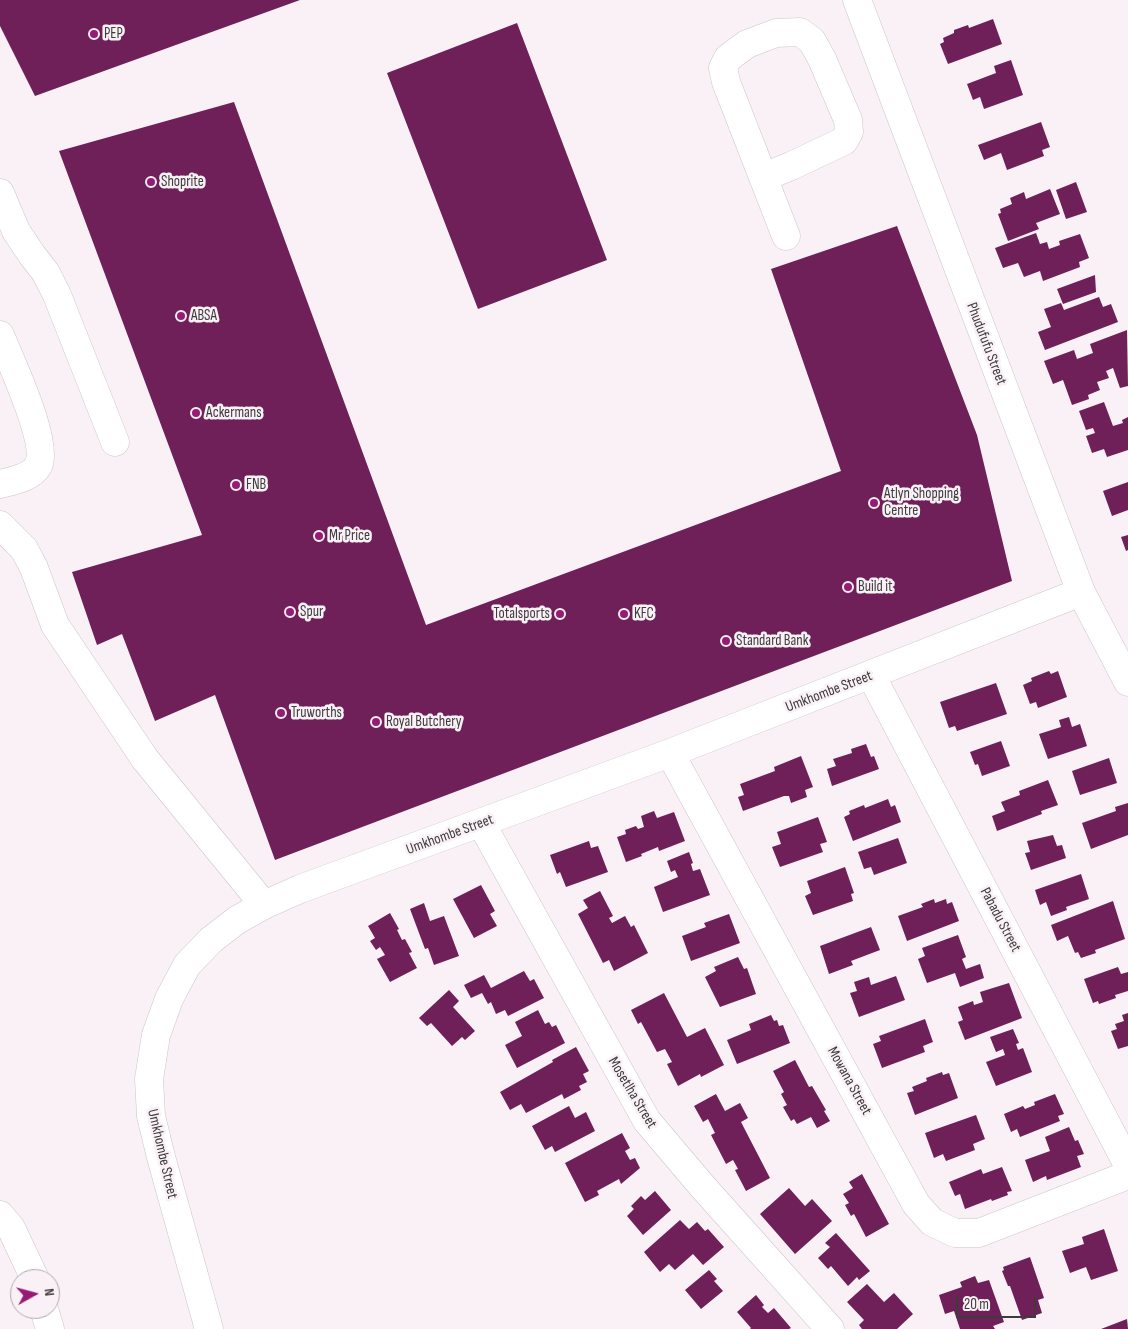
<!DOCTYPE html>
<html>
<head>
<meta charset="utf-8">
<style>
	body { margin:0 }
	#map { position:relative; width:1128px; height:1329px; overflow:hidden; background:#f9f1f5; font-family:"Sofia Sans Condensed",sans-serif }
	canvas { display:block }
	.north { position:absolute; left:10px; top:1269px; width:50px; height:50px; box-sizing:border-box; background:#f9f1f5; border:1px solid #aea8ab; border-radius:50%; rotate:83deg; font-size:14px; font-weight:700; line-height:20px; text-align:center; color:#3e3b3d }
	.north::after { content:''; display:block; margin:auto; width:18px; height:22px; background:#951b75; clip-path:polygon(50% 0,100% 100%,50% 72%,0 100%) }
	.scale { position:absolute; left:956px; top:1296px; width:80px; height:22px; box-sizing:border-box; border:2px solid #3e3b3d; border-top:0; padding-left:6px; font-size:15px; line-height:18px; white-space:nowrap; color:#3e3b3d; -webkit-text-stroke:4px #f9f1f5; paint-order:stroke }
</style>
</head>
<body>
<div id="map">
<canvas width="1128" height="1329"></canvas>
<div class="north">N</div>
<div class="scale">20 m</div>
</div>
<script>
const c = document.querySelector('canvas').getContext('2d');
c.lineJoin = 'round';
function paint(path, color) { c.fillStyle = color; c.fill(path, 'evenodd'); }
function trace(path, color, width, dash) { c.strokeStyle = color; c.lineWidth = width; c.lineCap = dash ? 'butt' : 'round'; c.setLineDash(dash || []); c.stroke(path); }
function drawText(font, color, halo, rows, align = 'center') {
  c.font = font + ' "Sofia Sans Condensed",sans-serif'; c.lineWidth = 5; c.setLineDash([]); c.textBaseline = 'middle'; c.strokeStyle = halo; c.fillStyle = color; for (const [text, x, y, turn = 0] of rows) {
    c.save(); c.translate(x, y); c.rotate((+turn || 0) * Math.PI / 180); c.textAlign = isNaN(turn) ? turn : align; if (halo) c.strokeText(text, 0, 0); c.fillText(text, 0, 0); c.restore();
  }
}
paint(new Path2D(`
	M0 0H300L35 96 0 26Z
	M993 19 1002 44 948 64 940 44 944 42 943 38 954 33V30L968 25 969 28Z
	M517 23 607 260 478 309 387 73Z
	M1011 60 1023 95 984 109 980 97 973 100 967 84 996 73 994 66Z
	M234 102 426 625 841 471 771 269 897 226 977 435 1012 581 275 860 215 695 155 721 122 634 97 645 72 572 202 535 59 151Z
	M1041 122 1050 147 1042 150 1044 156 1007 170 1001 153 984 160 978 145Z
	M1076 182 1087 212 1066 219 1056 190Z
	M1050 189 1060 214 1036 223 1039 229 1008 241 998 214 1001 213 1000 209 1012 204 1010 198 1024 192 1026 199Z
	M1036 233 1040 244 1047 242 1049 249 1060 245 1059 241 1080 234 1089 258 1079 262 1080 267 1043 281 1040 271 1024 277 1018 263 1003 268 995 248Z
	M1095 275 1096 292 1063 304 1057 289Z
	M1099 297 1103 307 1111 304 1118 322 1045 350 1038 332 1051 327 1044 309 1061 303 1064 310Z
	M1127 330 1128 386 1120 388 1113 368 1106 371 1109 378 1097 382 1100 390 1088 395 1089 399 1072 405 1063 380 1053 384 1044 361 1074 350 1077 359 1093 353 1090 344Z
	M1104 402 1113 426 1123 423 1122 420 1128 417V450L1107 457 1104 449 1092 453 1086 436 1095 433 1093 428 1086 430 1079 411Z
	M1128 482V510L1112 516 1103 491Z
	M1128 535V550L1126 551 1121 537Z
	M1049 671 1051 674 1058 671 1067 697 1038 708 1036 702 1030 704 1023 685 1032 681 1031 678Z
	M996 683 1007 714 957 731 955 726 949 728 940 702Z
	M1069 717 1072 727 1080 724 1087 746 1048 759 1039 734 1061 727 1059 720Z
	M1001 741 1010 766 982 776 978 764 975 765 970 752Z
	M866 744 871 757 874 756 879 769 832 786 827 769 836 766 833 759 852 753 851 749Z
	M801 756 813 787 805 790 807 797 791 803 789 796H784L743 811 738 797 744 795 740 784 775 771 774 767Z
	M1109 758 1117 783 1080 795 1072 771Z
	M1048 780 1058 805 1041 811 1042 814 997 831 992 816 1005 811 1001 802 1020 795 1019 791Z
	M888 799 891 807 895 805 901 822 853 841 844 817 850 814 849 811 864 805 865 808Z
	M1128 803V835L1091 849 1082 823 1116 811 1115 807Z
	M654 811 657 818 674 812 685 841 659 851 658 847 641 854 642 856 626 862 617 837 626 834 625 830 636 826 638 829 644 827 641 816Z
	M818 817 827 842 820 844 823 852 780 867 772 847 781 844 777 832Z
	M1053 835 1057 846 1062 845 1066 858 1031 870 1025 853 1030 852 1027 841Z
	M898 838 907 863 874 875 871 867 864 869 858 852Z
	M589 841 591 848 598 846 608 872 566 887 560 872 557 874 550 855Z
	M689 852 693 863 691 864 693 871 700 869 710 895 663 912 654 887 678 877 675 870 671 872 667 861Z
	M845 867 854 893 851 894 853 901 813 915 805 896 811 893 807 881Z
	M1081 874 1089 899 1066 907 1067 910 1051 916 1046 902 1040 905 1035 890Z
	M481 885 495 911 490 914 497 926 474 938 453 899Z
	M600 891 613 916 609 918 612 923 625 916 631 927 634 925 648 953 614 971 609 960 603 963 578 914 588 908 583 900Z
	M934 899 935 903 946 899 947 904 952 902 959 921 907 941 898 916 923 907 921 904Z
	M1113 901 1125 939 1095 950 1096 953 1081 958 1078 952 1075 953 1068 936 1057 941 1051 925Z
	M424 903 430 921 444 916 459 956 434 965 428 948 425 949 410 909Z
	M390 913 399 929 397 930 402 940 405 939 412 952 409 953 417 968 390 982 377 959 385 955 380 947 376 950 370 941 375 938 368 926Z
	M729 914 740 943 691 961 682 936 706 927 704 923Z
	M871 927 880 950 851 961 853 965 829 974 820 946Z
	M958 935 966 957 962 959 966 969 980 964 984 978 960 987 955 973 927 983 918 959 925 956 922 948Z
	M738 957 744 969 747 968 756 994 720 1007 705 977 716 971 714 967Z
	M1118 967 1121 974 1128 972V991L1115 995 1116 998 1099 1004 1098 1001 1093 1003 1084 979Z
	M524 971 530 981 534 979 544 998 508 1016 505 1010 496 1014 491 1002 488 1004 482 993 471 998 464 985 484 975 491 988Z
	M896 976 905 1000 859 1017 850 993 857 991 854 982 869 977 871 985Z
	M1009 983 1022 1018 965 1040 958 1022 963 1020 958 1007 973 1001 974 1005 983 1002 980 992Z
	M449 990 459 1001 453 1007 475 1031 465 1040 462 1037 452 1046 431 1023 427 1026 419 1018Z
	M664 993 687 1037 705 1028 724 1065 701 1077 700 1074 678 1086 667 1064 672 1062 665 1049 657 1052 641 1022 638 1024 631 1010Z
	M538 1010 545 1024 549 1022 552 1027 556 1025 565 1043 517 1068 505 1045 522 1036 515 1022Z
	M1128 1013V1046L1118 1049 1111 1031 1117 1029 1115 1024 1124 1021 1122 1015Z
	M771 1015 774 1021 777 1020 779 1026 783 1025 790 1043 737 1064 727 1040 751 1030 749 1024Z
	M925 1019 933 1042 923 1046 925 1052 882 1068 873 1044 881 1041 879 1036Z
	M1013 1029 1019 1043 1016 1044 1018 1050 1023 1048 1032 1072 996 1086 986 1062 1005 1055 1003 1049 996 1052 990 1037Z
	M576 1047 589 1071 583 1074 587 1082 579 1086 581 1090 564 1099 562 1094 526 1113 521 1104 510 1110 500 1092 553 1062 552 1060Z
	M795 1060 809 1087 812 1086 826 1110 824 1111 830 1121 817 1128 811 1117 797 1124 794 1119 791 1121 783 1107 787 1105 781 1094 784 1092 773 1071Z
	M942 1072 943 1075 949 1073 958 1098 915 1115 907 1093 914 1091 912 1087 927 1081 926 1078Z
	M716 1094 725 1111 740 1103 748 1118 741 1122 770 1178 746 1191 735 1170 738 1169 733 1160 726 1164 711 1135 715 1133 708 1119 703 1122 694 1106Z
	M1055 1094 1064 1114 1058 1116 1060 1121 1020 1137 1017 1129 1011 1132 1004 1114 1023 1106 1025 1109 1035 1105 1034 1102Z
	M569 1106 575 1118 586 1112 595 1131 555 1152 552 1146 545 1150 532 1126Z
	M976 1115 985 1139 973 1144 975 1150 946 1161 943 1154 934 1158 925 1133Z
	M1069 1127 1075 1141 1078 1140 1084 1154 1077 1156 1081 1167 1047 1180 1046 1176 1033 1182 1025 1160 1050 1151 1045 1137Z
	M622 1133 630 1148 625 1151 630 1160 635 1158 640 1168 621 1184 619 1179 597 1191 599 1195 585 1202 565 1163Z
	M1002 1167 1012 1191 1007 1192 1008 1195 992 1201 991 1199 965 1209 960 1194 955 1196 949 1182 981 1169 983 1174Z
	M862 1174 889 1224 866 1237 854 1214 851 1216 845 1205 849 1203 843 1194 853 1188 849 1182Z
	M789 1188 805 1206 812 1199 832 1221 795 1254 760 1214Z
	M655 1191 671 1210 643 1235 627 1216 634 1209 631 1206 641 1196 645 1200Z
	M680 1220 689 1229 697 1222 705 1231 708 1229 724 1247 703 1265 693 1254 675 1270 669 1264 660 1272 644 1252Z
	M1104 1229 1118 1271 1091 1280 1086 1267 1070 1273 1062 1251 1084 1244 1082 1237Z
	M836 1233 870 1271 859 1280 857 1277 848 1286 831 1266 828 1269 818 1258 830 1247 825 1243Z
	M1030 1257 1044 1298 1038 1300 1042 1313 1022 1320 1010 1286H1008L1002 1271 1004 1270 1003 1267Z
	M709 1270 717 1279 714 1281 723 1291 701 1309 685 1290Z
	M975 1276 978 1283 989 1280 1004 1322 993 1326 995 1329H960L954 1311 945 1314 939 1295 962 1287 960 1282Z
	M867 1284 884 1302 894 1293 913 1314 897 1329H862L859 1325 864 1320 847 1302Z
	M756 1295 764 1305 762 1307 768 1313 774 1308 791 1328 789 1329H750L751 1328 737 1312Z
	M1127 1319 1128 1329H1101Z`), '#6f2058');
const minor = new Path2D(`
	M857 0 1081 592 1128 682
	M764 177 791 166 844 141 849 132 848 120 822 59 812 41 800 32 776 33 747 44 728 58 723 68 726 82 786 236
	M0 193 16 231 32 255 46 273 57 295 115 442
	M0 335C10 360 50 444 38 466 31 478 11 481 0 484
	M0 525 24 549 34 568 55 625 145 759 264 905
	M871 675 1128 1165
	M670 753 916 1204 932 1222 955 1233H979L1128 1175
	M481 823 647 1121 703 1187 830 1329
	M0 1215 11 1228 35 1279
	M44 1309 50 1329
	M209 1329 161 1157 151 1116 149 1079 156 1035 169 999 187 965 211 940 237 920 264 905 300 889 670 753 1081 592`);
trace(minor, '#cdc5ca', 29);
trace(minor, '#fff', 28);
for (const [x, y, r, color] of [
	[94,34,5,"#951b75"],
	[151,182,5,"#951b75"],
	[181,316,5,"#951b75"],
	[196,413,5,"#951b75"],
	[236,485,5,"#951b75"],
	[874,503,5,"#951b75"],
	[319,536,5,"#951b75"],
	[848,587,5,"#951b75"],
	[290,612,5,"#951b75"],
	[560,614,5,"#951b75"],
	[624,614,5,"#951b75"],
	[726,641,5,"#951b75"],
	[281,713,5,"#951b75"],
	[376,722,5,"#951b75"]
]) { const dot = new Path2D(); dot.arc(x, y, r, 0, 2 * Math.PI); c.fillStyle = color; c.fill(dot); trace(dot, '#f9f1f5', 2); }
drawText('15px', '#3e3b3d', '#f9f1f5', [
	["PEP",104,34],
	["Shoprite",161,182],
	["ABSA",191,316],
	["Ackermans",206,413],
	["FNB",246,485],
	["Atlyn Shopping",884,494],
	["Centre",884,511],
	["Mr Price",329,536],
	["Build it",858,587],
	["Spur",300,612],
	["Totalsports",550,614,"right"],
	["KFC",634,614],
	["Standard Bank",736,641],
	["Truworths",291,713],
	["Royal Butchery",386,722]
], 'left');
drawText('15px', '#3e3b3d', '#f9f1f5', [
	["Phudufufu Street",986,344,69],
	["Umkhombe Street",829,692,-21],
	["Umkhombe Street",450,835,-20],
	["Pabadu Street",1000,920,62],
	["Mowana Street",849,1081,61],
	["Mosetlha Street",632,1093,59],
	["Umkhombe Street",162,1154,77]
]);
</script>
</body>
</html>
